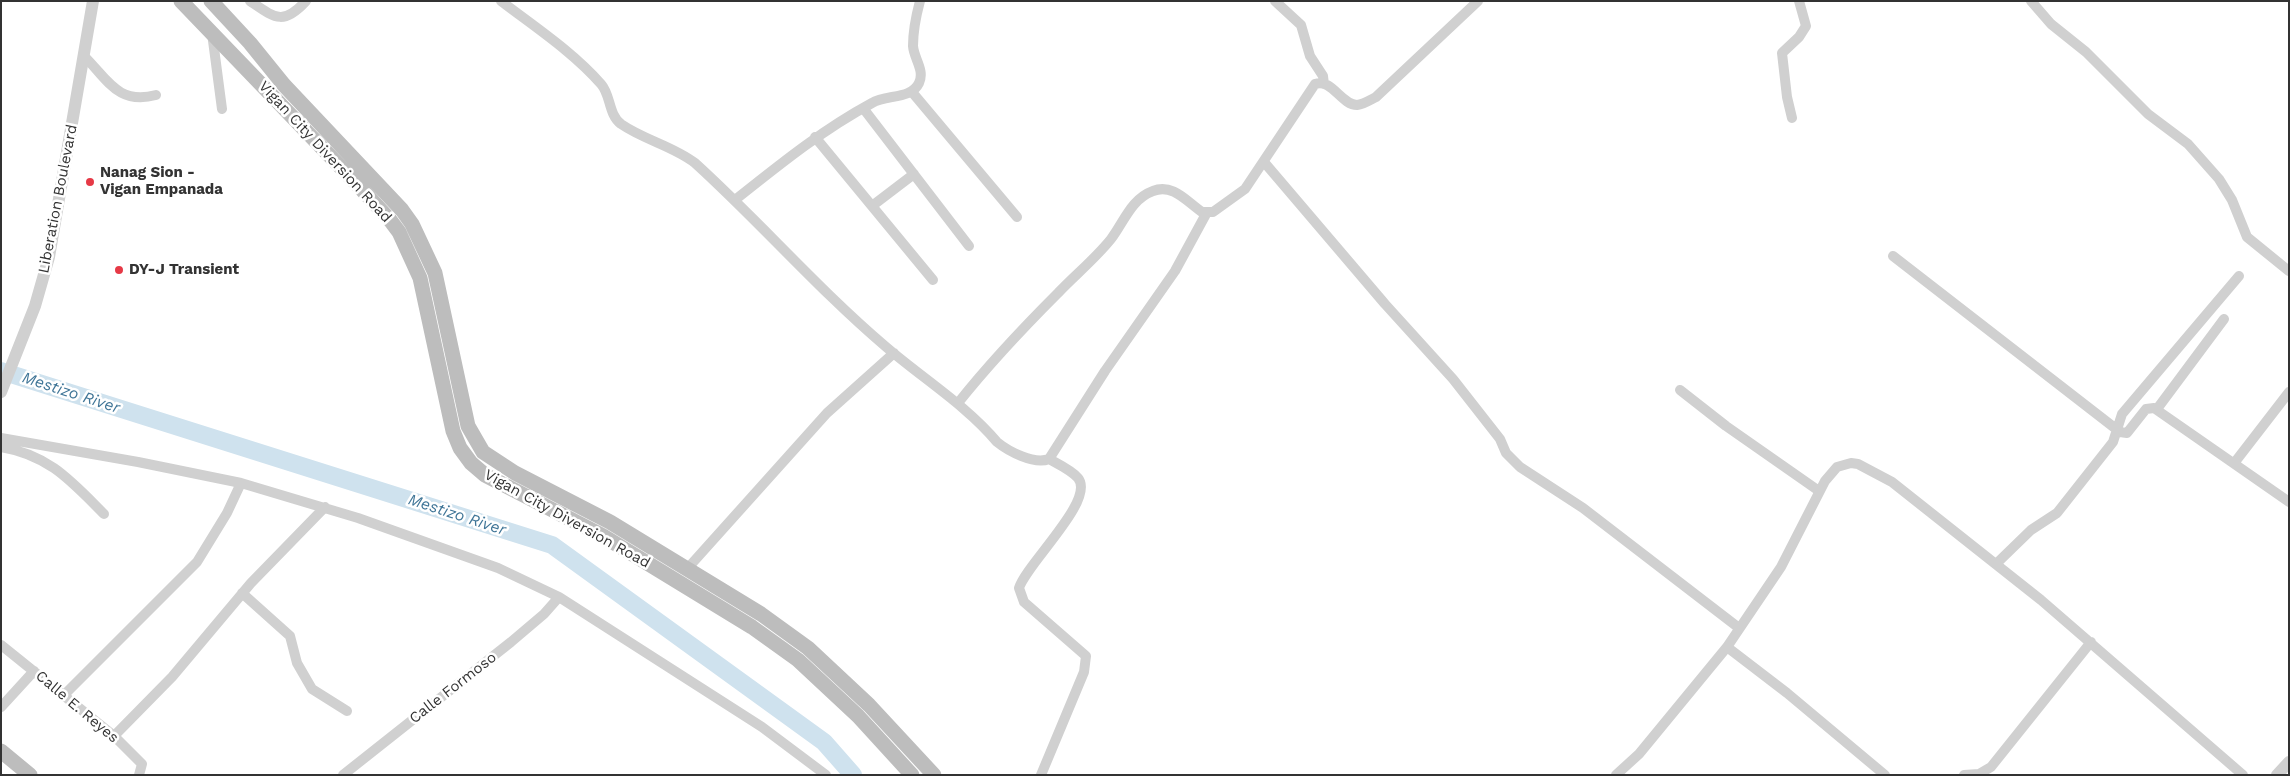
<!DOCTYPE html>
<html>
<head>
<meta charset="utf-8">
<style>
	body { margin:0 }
	#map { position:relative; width:2290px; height:776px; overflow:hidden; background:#fff; font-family:"Work Sans",sans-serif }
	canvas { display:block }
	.frame { position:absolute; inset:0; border:2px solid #333; pointer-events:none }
</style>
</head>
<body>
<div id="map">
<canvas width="2290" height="776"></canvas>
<div class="frame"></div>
</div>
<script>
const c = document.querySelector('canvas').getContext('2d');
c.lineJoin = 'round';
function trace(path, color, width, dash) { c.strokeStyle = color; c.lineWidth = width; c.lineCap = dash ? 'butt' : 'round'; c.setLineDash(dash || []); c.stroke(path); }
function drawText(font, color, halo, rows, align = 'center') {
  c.font = font + ' "Work Sans",sans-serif'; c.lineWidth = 5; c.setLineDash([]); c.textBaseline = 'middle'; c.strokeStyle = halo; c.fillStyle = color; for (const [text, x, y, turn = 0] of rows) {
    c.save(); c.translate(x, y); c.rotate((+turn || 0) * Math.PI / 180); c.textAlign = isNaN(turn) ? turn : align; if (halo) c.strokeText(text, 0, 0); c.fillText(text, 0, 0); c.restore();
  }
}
trace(new Path2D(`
	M1 371 552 545 824 742 853 775`), '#cfe2ee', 18);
trace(new Path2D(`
	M250 1C275 18 283 26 306 1
	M501 1C535 27 573 52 601 84 611 95 608 114 621 124 644 140 673 146 695 163 760 222 818 289 885 346 922 378 966 405 997 442 1008 451 1034 465 1049 459 1058 464 1071 470 1078 478 1096 500 1027 563 1019 588L1024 602 1086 656 1084 672 1041 775
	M1275 1 1301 25 1310 56 1323 76 1324 84
	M2031 1 2051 24 2086 52 2148 114 2188 144 2219 179 2232 200 2247 237 2289 271
	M212 33 222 109
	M84 56C108 80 118 105 156 95
	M912 92 1017 217
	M863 108 969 246
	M1792 118 1787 97 1782 53 1799 37 1806 26 1799 1
	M815 137 933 280
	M1264 162 1385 304 1453 379 1500 439 1506 453 1520 467 1583 508 1739 628
	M735 200C779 165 822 130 872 103 886 94 911 100 919 83 925 70 914 59 913 46 913 32 916 16 920 1
	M872 206 914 174
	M1893 256 2120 432 2127 433 2146 409 2154 408 2289 502
	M1680 390 1726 426 1819 491
	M958 403C989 364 1023 328 1058 293 1075 275 1095 259 1111 239 1124 222 1131 199 1153 191 1173 183 1187 202 1202 212H1213L1245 189 1315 84C1332 78 1341 105 1357 105 1364 104 1370 100 1376 97L1478 1
	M2157 409 2224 319
	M1 438 138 462 241 483 358 518 498 568 559 597 762 727 826 775
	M1 447C49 455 71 481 104 514
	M1049 459 1105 371 1175 271 1206 214
	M2235 462 2289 392
	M1996 564 2031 530 2057 513 2113 442 2122 414 2239 276
	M687 569 827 413 894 353
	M242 593 290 636 297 663 312 689 347 711
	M1 645 114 736 142 764 139 775
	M1727 647 1787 693 1885 775
	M64 695 197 562 227 513 241 483
	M1 707 34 671
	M114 736 172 677 251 583 325 507
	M343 775 511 642 544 614 559 597
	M1616 775 1639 754 1727 647 1781 567 1825 481 1837 467 1851 463 1858 464 1892 482 2041 600 2243 775
	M1964 775 1979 774 1991 767 2091 642`), '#d0d0d0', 10);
trace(new Path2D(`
	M1 392 35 306 49 257 93 1
	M2277 775 2289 762`), '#d0d0d0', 12);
trace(new Path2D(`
	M181 1 355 182 390 220 399 232 420 278 453 431 460 448 471 463 485 475 603 536 752 627 798 660 858 716 912 775
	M211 1 250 43 284 85 402 210 412 224 435 273 468 426 483 452 515 473 610 522 761 614 808 648 869 705 934 775
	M1 751 30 775`), '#bdbdbd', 15);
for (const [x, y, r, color] of [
	[90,182,5,"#e63946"],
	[119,270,5,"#e63946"]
]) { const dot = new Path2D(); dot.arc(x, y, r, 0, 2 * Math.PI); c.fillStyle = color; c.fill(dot); trace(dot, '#fff', 2); }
drawText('15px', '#333', '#fff', [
	["Vigan City Diversion Road",325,152,47],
	["Liberation Boulevard",58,199,-79],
	["Vigan City Diversion Road",567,519,29],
	["Calle Formoso",453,688,-38],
	["Calle E. Reyes",77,707,40]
]);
drawText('bold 15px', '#333', '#fff', [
	["Nanag Sion -",100,173],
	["Vigan Empanada",100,190],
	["DY-J Transient",129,270]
], 'left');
drawText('italic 16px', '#3f7597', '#fff', [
	["Mestizo River",71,393,18],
	["Mestizo River",457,515,18]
]);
</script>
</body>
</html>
